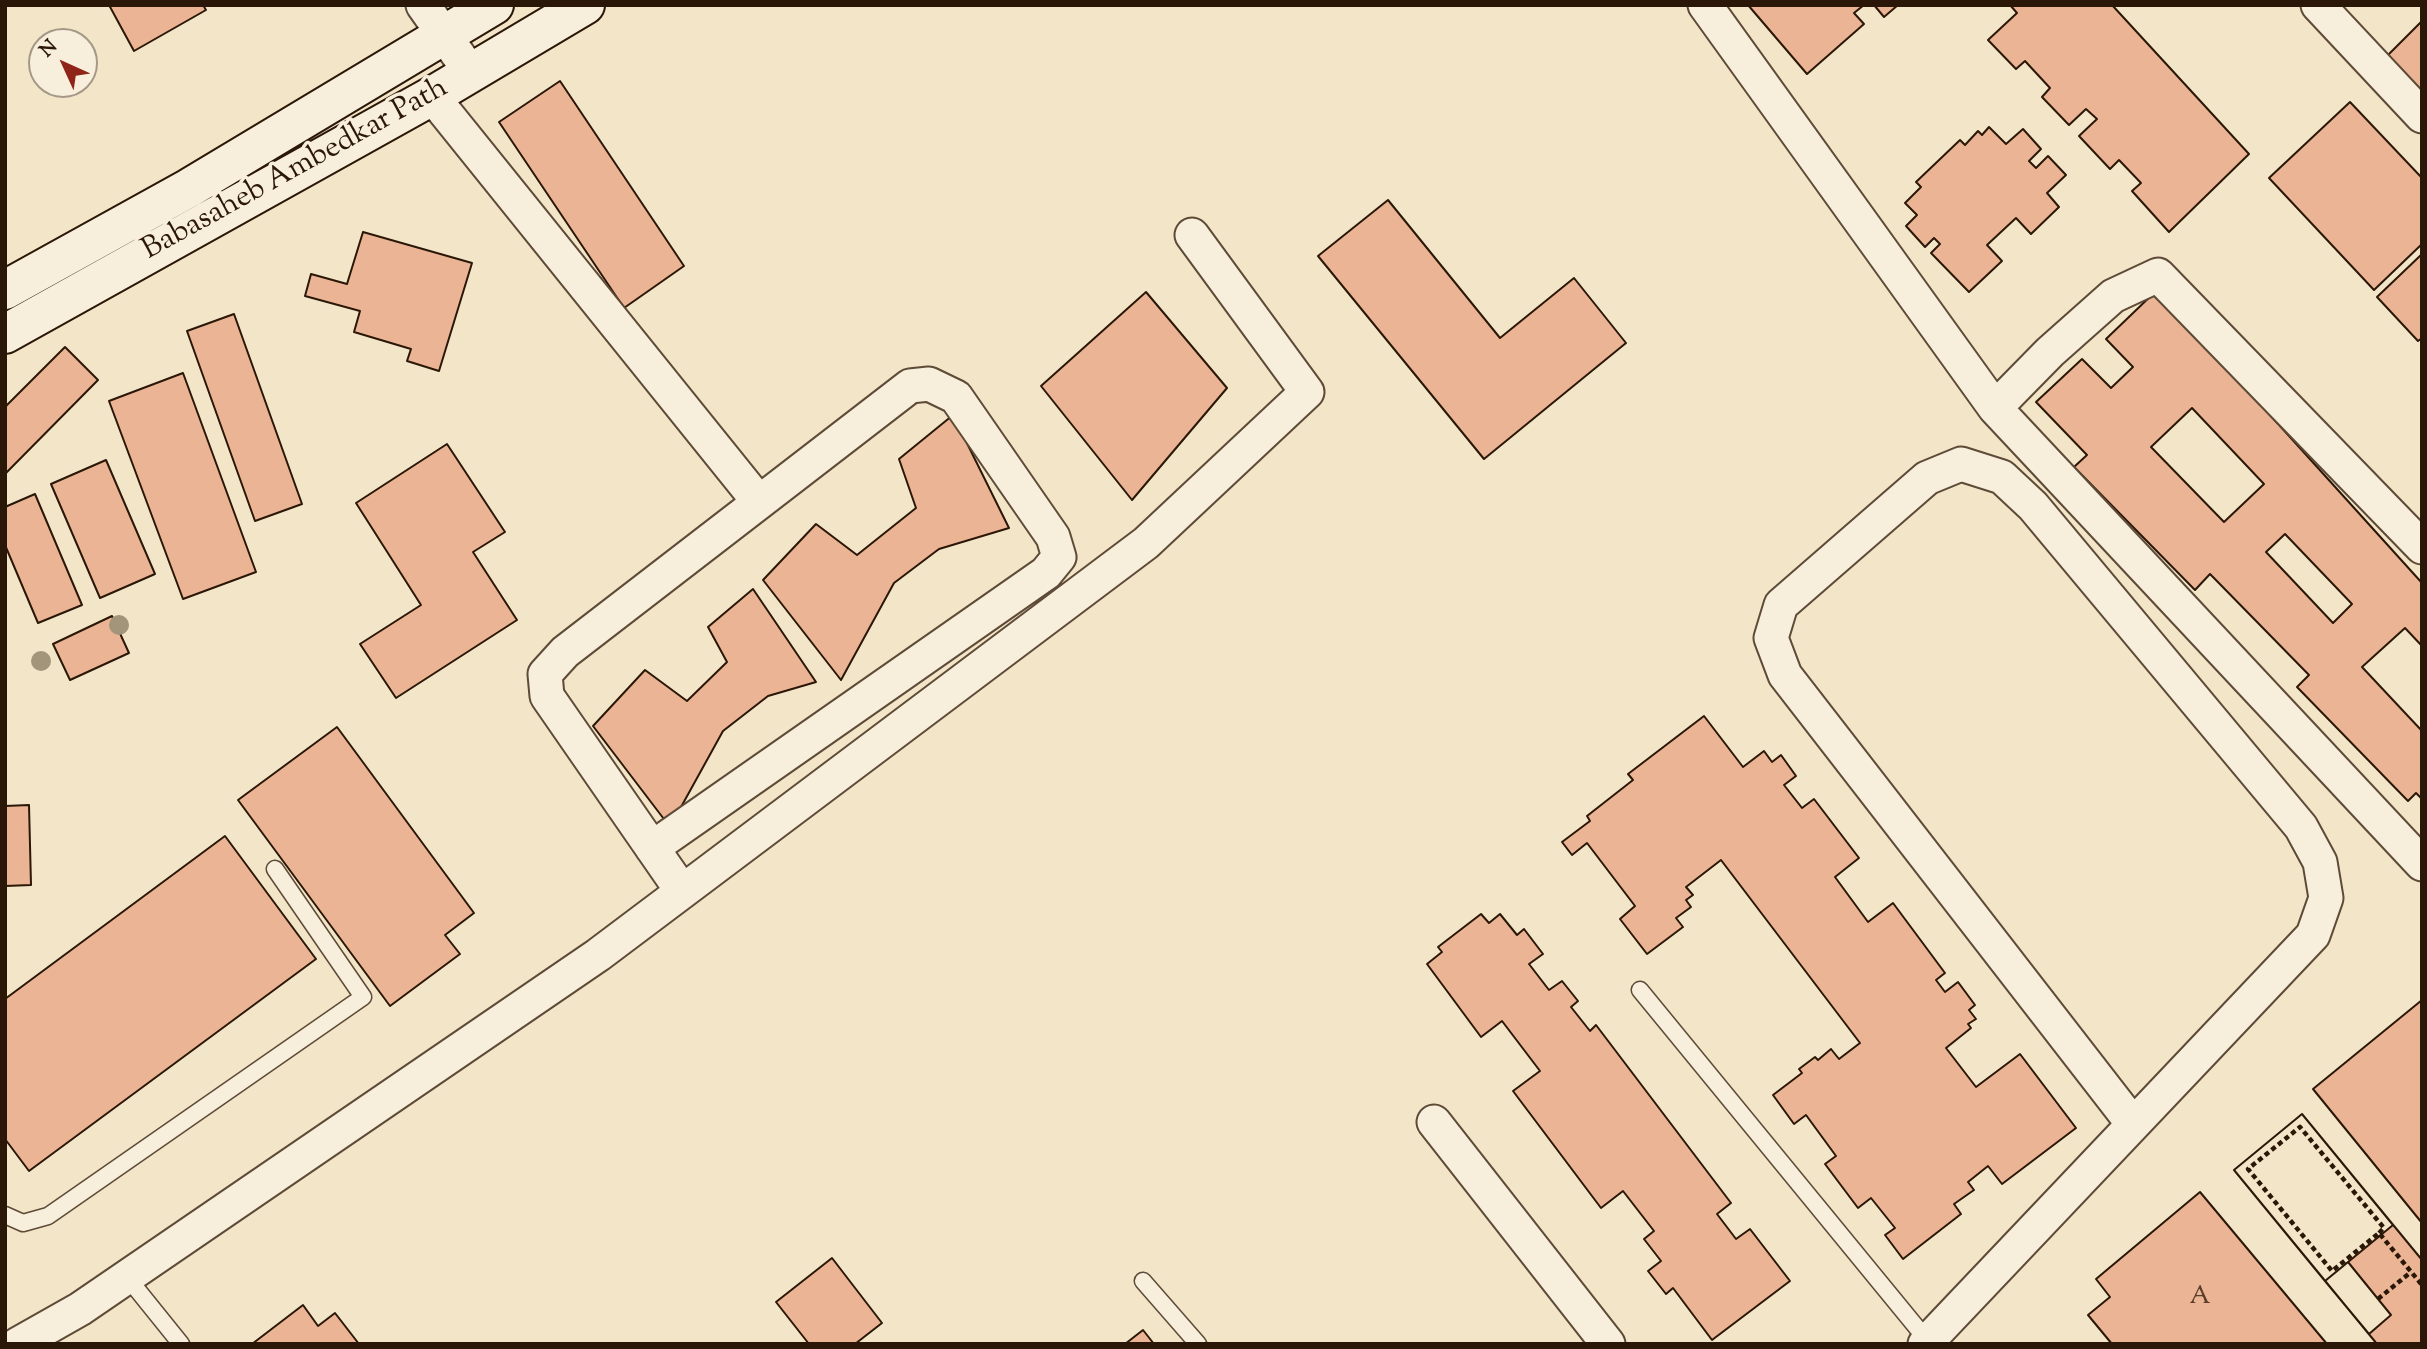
<!DOCTYPE html>
<html>
<head>
<meta charset="utf-8">
<style>
	body { margin:0 }
	#map { position:relative; width:2427px; height:1349px; overflow:hidden; background:#f3e5c8; font-family:"Sorts Mill Goudy",serif }
	canvas { display:block }
	.frame { position:absolute; inset:0; border:7px solid #2b1707; pointer-events:none }
	.north { position:absolute; left:28px; top:28px; width:70px; height:70px; box-sizing:border-box; background:#f7eedb; border:2px solid #a59886; border-radius:50%; rotate:315deg; font-size:19px; font-weight:700; line-height:28px; text-align:center; color:#2b1707 }
	.north::after { content:''; display:block; margin:auto; width:24px; height:32px; background:#8f2418; clip-path:polygon(50% 0,100% 100%,50% 72%,0 100%) }
</style>
</head>
<body>
<div id="map">
<canvas width="2427" height="1349"></canvas>
<div class="frame"></div>
<div class="north">N</div>
</div>
<script>
const c = document.querySelector('canvas').getContext('2d');
c.lineJoin = 'round';
function paint(path, color) { c.fillStyle = color; c.fill(path, 'evenodd'); }
function trace(path, color, width, dash) { c.strokeStyle = color; c.lineWidth = width; c.lineCap = dash ? 'butt' : 'round'; c.setLineDash(dash || []); c.stroke(path); }
function drawText(font, color, halo, rows, align = 'center') {
  c.font = font + ' "Sorts Mill Goudy",serif'; c.lineWidth = 7; c.setLineDash([]); c.textBaseline = 'middle'; c.strokeStyle = halo; c.fillStyle = color; for (const [text, x, y, turn = 0] of rows) {
    c.save(); c.translate(x, y); c.rotate((+turn || 0) * Math.PI / 180); c.textAlign = isNaN(turn) ? turn : align; if (halo) c.strokeText(text, 0, 0); c.fillText(text, 0, 0); c.restore();
  }
}
const building = new Path2D(`
	M109 5H203L206 10 134 51Z
	M1748 5H1864L1854 13 1864 24 1807 74Z
	M1874 5H1898L1884 17Z
	M2010 5H2112L2249 154 2169 232 2132 191 2141 183 2119 160 2110 169 2079 136 2097 119 2086 109 2069 125 2042 97 2050 88 2025 61 2016 69 1988 40 2017 13Z
	M2422 21V97L2384 59Z
	M560 81 684 266 624 308 499 122Z
	M2350 102 2422 178V244L2374 290 2269 178Z
	M1989 127 2006 144 2023 129 2041 149 2029 161 2036 168 2048 156 2066 175 2047 193 2059 207 2031 234 2016 218 1987 245 2002 261 1969 292 1931 253 1940 244 1934 238 1925 247 1906 226 1917 215 1905 203 1921 187 1916 182 1960 140 1965 145 1978 131 1982 135Z
	M1388 200 1500 338 1574 278 1626 343 1484 459 1318 256Z
	M363 232 472 263 439 371 407 361 411 349 354 332 360 311 305 296 311 274 347 284Z
	M2422 254V338L2418 341 2377 297Z
	M2157 290 2422 583V646L2405 628 2362 667 2422 731V799L2416 793 2408 801 2297 687 2309 675 2210 574 2195 590 2074 467 2087 455 2036 402 2082 359 2111 388 2133 367 2106 339ZM2192 408 2264 484 2224 522 2151 447ZM2285 534 2352 604 2333 623 2266 552Z
	M1146 292 1227 388 1132 500 1041 386Z
	M234 314 302 504 255 521 187 331Z
	M65 347 98 380 5 474V407Z
	M183 373 256 572 183 599 109 401Z
	M953 415 1009 528 939 549 894 583 841 680 763 580 816 524 857 555 916 508 899 459Z
	M447 444 505 532 473 552 517 620 396 698 360 644 421 605 356 503Z
	M106 460 155 574 100 598 51 484Z
	M35 494 82 605 38 623 5 545V507Z
	M753 589 816 682 768 696 723 731 670 827 593 726 645 670 687 701 727 662 708 627Z
	M112 616 129 653 70 680 53 644Z
	M1704 716 1743 767 1764 751 1772 762 1781 755 1796 776 1784 785 1802 808 1814 799 1859 858 1835 877 1868 922 1893 903 1945 973 1936 980 1945 992 1958 982 1975 1005 1969 1010 1976 1019 1968 1024 1971 1028 1946 1048 1976 1087 2020 1054 2076 1128 2002 1184 1988 1166 1968 1182 1974 1190 1954 1204 1961 1214 1903 1259 1885 1235 1895 1228 1871 1198 1858 1208 1825 1164 1836 1156 1806 1115 1794 1124 1773 1095 1802 1073 1799 1069 1815 1057 1818 1060 1831 1049 1839 1059 1860 1043 1721 860 1686 887 1693 895 1686 900 1691 907 1676 918 1683 927 1647 954 1620 919 1635 906 1587 843 1572 855 1562 842 1590 821 1587 816 1633 780 1628 774Z
	M337 727 474 913 445 935 460 954 390 1006 238 800Z
	M29 805 31 885 5 886V806Z
	M225 836 316 959 29 1171 5 1139V999Z
	M1481 914 1489 923 1500 914 1517 935 1524 929 1543 954 1529 964 1549 990 1562 981 1578 1001 1571 1007 1590 1031 1596 1025 1731 1203 1717 1214 1736 1239 1750 1229 1790 1281 1712 1340 1673 1288 1666 1294 1648 1271 1661 1261 1644 1239 1654 1231 1623 1191 1601 1208 1513 1091 1540 1071 1502 1021 1481 1037 1427 964 1442 952 1438 947Z
	M2422 1000V1223L2313 1089Z
	M2302 1114 2422 1260V1344H2377L2234 1170Z
	M2302 1114 2393 1225 2325 1281 2234 1170Z
	M2200 1192 2327 1344H2112L2088 1315 2110 1297 2096 1279Z
	M832 1258 882 1323 855 1344H809L776 1302Z
	M2348 1262 2391 1315 2369 1334 2325 1281Z
	M303 1305 318 1326 335 1313 359 1344H252Z
	M1143 1330 1154 1344H1125Z`);
paint(building, '#ebb595');
trace(building, '#2b1707', 2);
const lane = new Path2D(`
	M1640 990 1927 1340
	M5 1215 23 1223 48 1216 363 997 275 869
	M127 1277 181 1344
	M1143 1281 1198 1344`);
const street = new Path2D(`
	M423 5 471 73
	M1705 5 1995 408 2422 864
	M2318 5 2422 116
	M432 96 759 502
	M1995 408 2050 352 2113 296 2158 275 2422 547
	M652 848 1046 573 1059 557 1053 537 956 397 929 384 910 386 565 652 545 674 547 696 682 891
	M1434 1122 1608 1344
	M18 1344 80 1309 598 955 1146 543 1307 392 1192 235
	M1925 1344 2313 935 2326 898 2320 862 2301 827 2033 506 2002 477 1961 464 1927 478 1781 605 1771 638 1785 675 2133 1124`);
const secondary = new Path2D(`
	M5 290 189 188 494 5
	M5 334 432 96 585 5`);
trace(lane, '#5d4a37', 19);
trace(street, '#5d4a37', 37);
trace(secondary, '#2b1707', 42);
trace(new Path2D(`
	M2379 1233 2384 1228 2300 1127 2248 1169 2332 1271 2379 1233 2422 1285
	M2378 1299 2411 1272`), '#2b1707', 4.5, [5, 3.5]);
trace(lane, '#f7eedb', 16);
trace(street, '#f7eedb', 33);
trace(secondary, '#f7eedb', 38);
c.fillStyle = '#a29579';
for (const [x, y] of [
	[119,625],
	[41,661]
]) { c.beginPath(); c.arc(x, y, 10, 0, 2 * Math.PI); c.fill(); }
drawText('26px', '#5b3e2a', null, [
	["A",2200,1299]
]);
drawText('30px', '#2b1707', '#f7eedb', [
	["Babasaheb Ambedkar Path",296,171,-29]
]);
</script>
</body>
</html>
